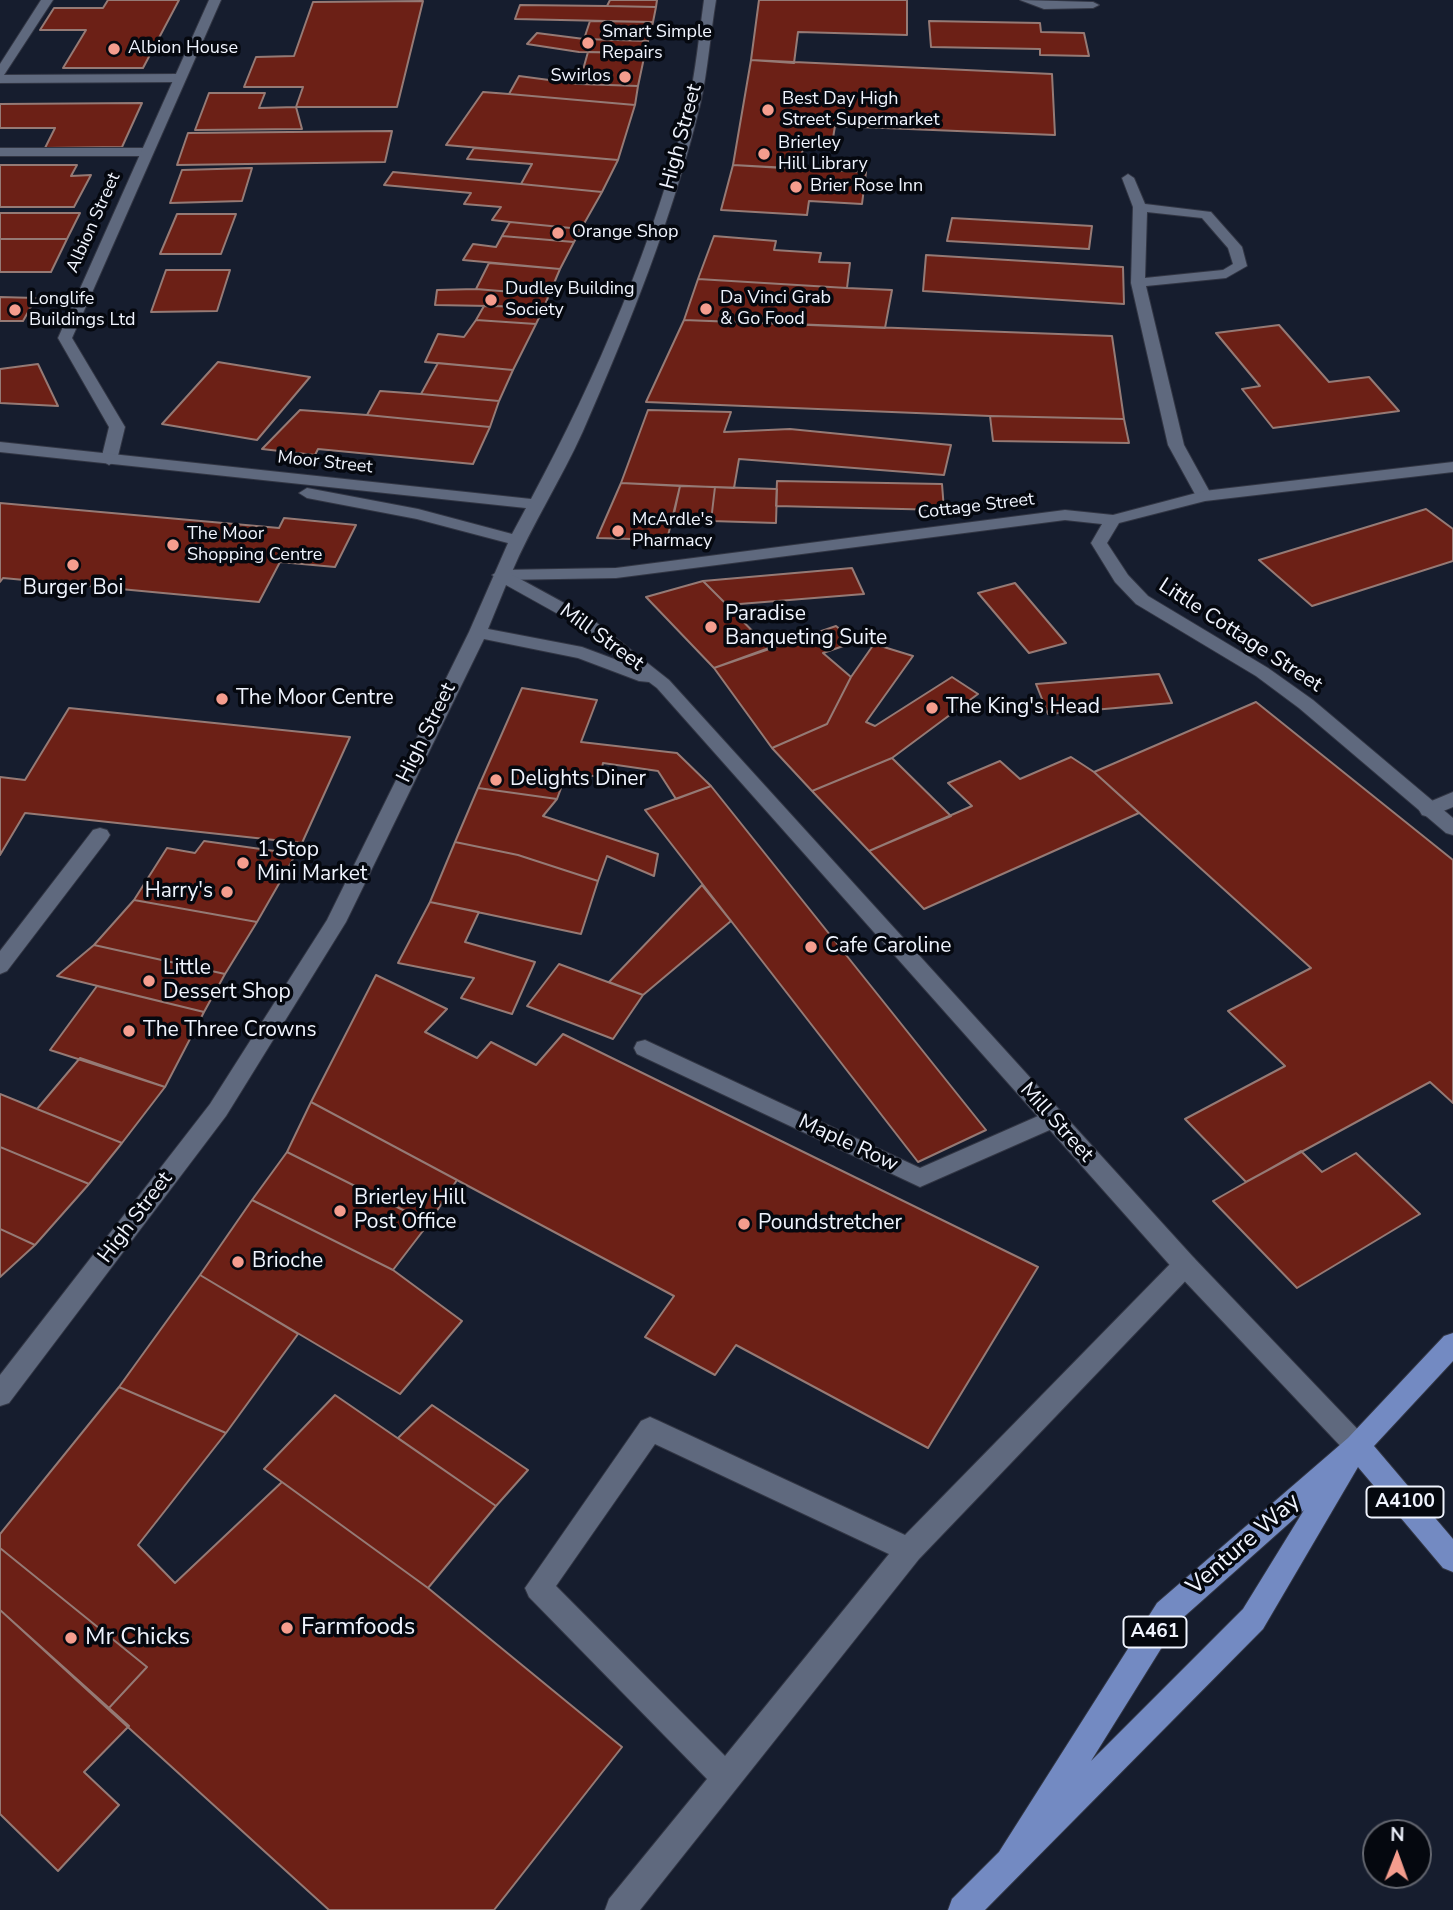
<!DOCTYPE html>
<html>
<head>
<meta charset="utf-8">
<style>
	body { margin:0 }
	#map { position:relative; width:1453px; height:1910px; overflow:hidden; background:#161d2e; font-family:"Nunito Sans",sans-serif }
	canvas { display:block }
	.north { position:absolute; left:1362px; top:1819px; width:70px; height:70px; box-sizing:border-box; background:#05080f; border:2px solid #63666f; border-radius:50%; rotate:1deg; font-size:19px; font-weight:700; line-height:28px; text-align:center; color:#f0f4fe }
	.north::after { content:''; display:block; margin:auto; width:24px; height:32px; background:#f59d8e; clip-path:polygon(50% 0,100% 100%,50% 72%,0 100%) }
</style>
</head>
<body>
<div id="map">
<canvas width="1453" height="1910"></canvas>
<div class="north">N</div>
</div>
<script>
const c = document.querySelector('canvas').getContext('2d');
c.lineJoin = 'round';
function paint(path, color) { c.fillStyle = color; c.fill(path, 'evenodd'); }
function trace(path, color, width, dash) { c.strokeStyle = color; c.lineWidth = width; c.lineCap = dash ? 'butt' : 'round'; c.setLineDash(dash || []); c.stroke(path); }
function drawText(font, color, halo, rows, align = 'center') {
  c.font = font + ' "Nunito Sans",sans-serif'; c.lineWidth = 7; c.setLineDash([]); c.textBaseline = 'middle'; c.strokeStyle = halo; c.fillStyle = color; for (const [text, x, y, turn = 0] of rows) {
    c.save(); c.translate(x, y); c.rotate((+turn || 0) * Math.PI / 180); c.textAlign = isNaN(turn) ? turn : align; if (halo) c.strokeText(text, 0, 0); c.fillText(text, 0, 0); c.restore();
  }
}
const building = new Path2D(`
	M108 0H179L143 68H63L86 30H40L54 8H103Z
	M610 0H657L656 7 607 6Z
	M759 0H907V35L798 32 794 63 751 60Z
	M423 1 397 107H296L303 87H244L256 57 294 56 313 2Z
	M520 5 607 6 656 7 653 22 515 19Z
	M590 21 653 22 648 41 584 39Z
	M929 21 1040 23 1041 32 1084 33 1089 56 1040 55V49L931 47Z
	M537 33 584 39 648 41 645 53 579 52 527 44Z
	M588 52 645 53 638 86 579 84Z
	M751 60 1052 74 1055 135 835 126 832 144 804 143 799 169 733 165Z
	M519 76 579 84 638 86 635 105 509 94Z
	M483 92 509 94 635 105 618 160 446 145Z
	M209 93H265L259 108 296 107 302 129 195 130Z
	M142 103 122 147 45 148 55 128H0V104Z
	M392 131 385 162 177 165 188 133Z
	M474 148 618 160 602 192 521 184 532 164 467 159Z
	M0 165H77L71 176 91 175 74 207H0Z
	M733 165 866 172 862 204 809 201 807 215 721 210Z
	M252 168 242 201 170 203 182 170Z
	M393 172 521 184 602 192 581 229 510 222 492 220 501 207 464 204 471 193 384 185Z
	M0 213H80L67 239H0Z
	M177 214H236L221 254H160Z
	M952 218 1092 226 1089 249 947 241Z
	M510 222 581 229 574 242 502 236Z
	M502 236 574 242 560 269 463 260 473 244 496 247Z
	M714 236 776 241 774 250 821 253 819 262 850 263 847 288 698 279Z
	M0 239H67L51 272H0Z
	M926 255 1123 267 1124 304 923 291Z
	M489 263 560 269 549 295 476 289Z
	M166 270H230L217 311 151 312Z
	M698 279 847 288 892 290 885 328 684 320Z
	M476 289 549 295 544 307 435 305 437 290Z
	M0 297 36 298 23 321H0Z
	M484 306 544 307 536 324 476 320Z
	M476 320 536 324 513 370 425 362 438 334 464 337Z
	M684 320 1112 336 1124 419 990 416 646 402Z
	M1279 325 1329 382 1369 377 1399 411 1273 428 1242 389 1260 386 1216 333Z
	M218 362 310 377 257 440 162 424Z
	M438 363 513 370 499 401 421 394Z
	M38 364 58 406 0 403V369Z
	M380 391 421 394 499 401 490 427 367 415Z
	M300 410 367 415 490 427 473 464 318 449 315 455 262 449Z
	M648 410 731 412 724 432 790 429 951 445 944 475 739 459 734 488 621 483Z
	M990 416 1124 419 1129 443 993 441Z
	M777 481 942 484 944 510 776 506Z
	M621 483 680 486 667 540 597 538Z
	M680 486 715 487 711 521 673 518Z
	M715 487 777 489 776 523 711 521Z
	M0 503 279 528 284 518 356 525 335 567 280 562 259 602 3 578 0 582Z
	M1426 509 1453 529V561L1312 606 1259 560Z
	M852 568 864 594 727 605 703 581Z
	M703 581 727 605 769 648 714 668 646 597Z
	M1015 583 1066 643 1029 653 978 593Z
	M836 626 855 642 823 653 851 677 827 724 772 748 714 668Z
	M874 644 913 656 866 722 875 726 952 677 978 694 892 758 812 791 772 748 827 724 851 677Z
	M1159 674 1172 703 1048 714 1036 684Z
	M522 688 597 700 581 742 677 753 711 786 676 799 658 771 603 763 600 777 567 772 557 799 478 788Z
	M1256 702 1453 860V1103L1430 1082 1246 1182 1185 1119 1285 1066 1228 1011 1311 968 1094 772Z
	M69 708 350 737 302 843 25 813 0 855V777L25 780Z
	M1071 757 1094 772 1139 813 924 909 869 851 972 806 948 783 1000 761 1020 779Z
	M892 758 951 816 869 851 812 791Z
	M711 786 986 1130 918 1162 645 810Z
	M478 788 557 799 543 816 658 854 654 876 607 856 598 881 518 855 455 842Z
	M204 841 296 854 257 922 134 900 167 848 195 853Z
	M455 842 518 855 598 881 581 934 430 902Z
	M702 885 731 921 643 995 609 982Z
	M134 900 257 922 225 974 94 945Z
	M430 902 479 912 465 942 535 962 512 1014 461 998 474 978 398 963Z
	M94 945 225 974 204 1012 57 976Z
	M559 964 643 995 613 1039 527 1006Z
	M376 975 447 1009 425 1032 477 1058 491 1042 536 1065 563 1034 1038 1267 928 1448 736 1345 715 1375 645 1337 674 1296 311 1102Z
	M97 986 204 1012 165 1087 50 1050Z
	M80 1058 165 1087 122 1143 37 1109Z
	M0 1094 37 1109 122 1143 89 1184 0 1147Z
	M311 1102 457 1180 429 1223 287 1152Z
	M0 1147 89 1184 35 1245 0 1229Z
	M1301 1151 1322 1172 1356 1153 1420 1214 1297 1288 1213 1201Z
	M287 1152 429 1223 393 1270 252 1200Z
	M252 1200 393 1270 462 1321 400 1394 200 1275Z
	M0 1229 35 1245 0 1277Z
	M200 1275 298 1334 226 1433 119 1387Z
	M119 1387 226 1433 138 1545 175 1583 282 1482 428 1588 622 1747 494 1910H329L108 1709 147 1667 0 1548V1534Z
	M335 1395 496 1506 428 1588 264 1469Z
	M432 1405 528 1470 496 1506 398 1438Z
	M0 1548 147 1667 108 1709 0 1610Z
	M0 1610 129 1726 84 1772 119 1805 58 1871 0 1814Z`);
paint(building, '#6c2016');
trace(building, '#957a75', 2);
const service = new Path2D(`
	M41 0H53L4 75 178 74 184 78 178 82 0 83V64Z
	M1020 0 1093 2 1099 5 1093 8 1044 9Z
	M0 148H146L152 152 146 156H0Z
	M1128 174 1134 178 1145 204 1211 212 1242 247 1247 266 1226 278 1146 286 1184 445 1212 496 1204 501 1196 496 1168 445 1131 283 1133 207 1122 178ZM1147 212 1202 218 1228 248 1233 264 1223 270 1145 278Z
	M1453 792V807L1429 817 1422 815 1419 810 1422 805Z
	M645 1040 920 1168 1045 1113 1053 1110 1061 1113 1064 1119 1061 1125 920 1187 637 1054 634 1048 637 1042Z
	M1185 1255 1194 1258 1197 1265 1194 1272 919 1559 640 1910H605L609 1899 707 1779 529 1597 525 1588 641 1421 650 1417 659 1421 905 1535 1176 1258ZM655 1444 889 1554 725 1756 556 1586Z`);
const minor = new Path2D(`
	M209 0H221L72 338 125 427 117 460 109 465 101 460 109 427 58 338Z
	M1453 462V472L1205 501 1119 523 1107 543 1128 575 1148 596 1268 668 1313 700 1453 818V835L1446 833 1299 708 1256 676 1136 604 1115 582 1091 543 1102 524 1065 520 616 578 501 580 492 575 501 570 616 568 1065 510 1113 515 1204 491Z
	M100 828 107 830 110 835 107 840 7 971 0 974V951L93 830Z`);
const tertiary = new Path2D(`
	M704 0H716C710 35 708 71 700 105 673 217 629 326 583 431 561 480 532 524 511 574L588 616 669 680 1194 1258 1366 1438 1370 1446 1366 1454 1357 1458 1348 1454 1176 1272 657 688 649 682 639 681 578 658 484 639 346 922 226 1116 9 1403 0 1406V1375L210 1104 327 920 469 632 508 543 417 519 307 498 299 493 307 488 418 509 512 534 526 508 0 452V442L531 499C596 379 656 238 688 105 696 71 699 35 704 0ZM506 585 576 624 625 663 582 647 488 629Z`);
const primary = new Path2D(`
	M1453 1333V1361L1374 1446 1453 1539V1572L1443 1568 1358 1467 1263 1629 985 1910H948L952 1899 999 1852 1157 1603 1348 1438 1444 1336ZM1304 1510 1243 1609 1091 1761 1177 1623Z`);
trace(service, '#323644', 2);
trace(minor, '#323644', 2);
trace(tertiary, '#323644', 2);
trace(primary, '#323644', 2);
paint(service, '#5f697e');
paint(minor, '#5f697e');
paint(tertiary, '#5f697e');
paint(primary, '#738ac2');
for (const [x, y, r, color] of [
	[588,43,7,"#f59d8e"],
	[114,49,7,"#f59d8e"],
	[625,77,7,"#f59d8e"],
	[768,110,7,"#f59d8e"],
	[764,154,7,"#f59d8e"],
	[796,187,7,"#f59d8e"],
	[558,233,7,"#f59d8e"],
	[491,300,7,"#f59d8e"],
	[706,309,7,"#f59d8e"],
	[15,310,7,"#f59d8e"],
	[618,531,7,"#f59d8e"],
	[173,545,7,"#f59d8e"],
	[73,565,7,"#f59d8e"],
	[711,627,7,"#f59d8e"],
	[222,699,7,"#f59d8e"],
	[932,708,7,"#f59d8e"],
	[496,780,7,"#f59d8e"],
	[243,863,7,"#f59d8e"],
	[227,892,7,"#f59d8e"],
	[811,947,7,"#f59d8e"],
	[149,981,7,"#f59d8e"],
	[129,1031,7,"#f59d8e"],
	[340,1211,7,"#f59d8e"],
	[744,1224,7,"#f59d8e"],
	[238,1262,7,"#f59d8e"],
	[287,1628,7,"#f59d8e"],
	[71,1638,7,"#f59d8e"]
]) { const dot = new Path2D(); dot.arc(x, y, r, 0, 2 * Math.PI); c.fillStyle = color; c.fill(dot); trace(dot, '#05080f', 2.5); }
drawText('18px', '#f0f4fe', '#05080f', [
	["Smart Simple",602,33],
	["Repairs",602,54],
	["Albion House",128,49],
	["Swirlos",611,77,"right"],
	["Best Day High",782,100],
	["Street Supermarket",782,121],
	["Brierley",778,144],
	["Hill Library",778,165],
	["Brier Rose Inn",810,187],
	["Orange Shop",572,233],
	["Dudley Building",505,290],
	["Society",505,311],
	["Da Vinci Grab",720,299],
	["& Go Food",720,320],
	["Longlife",29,300],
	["Buildings Ltd",29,321],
	["McArdle's",632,521],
	["Pharmacy",632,542],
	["The Moor",187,535],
	["Shopping Centre",187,556]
], 'left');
drawText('18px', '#f0f4fe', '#05080f', [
	["Albion Street",94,223,-66],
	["Moor Street",325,463,6],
	["Cottage Street",976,507,-7]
]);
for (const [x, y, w] of [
	[1405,1502,77],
	[1155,1632,63]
]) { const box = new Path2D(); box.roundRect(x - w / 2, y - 15.5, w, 31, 5); c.fillStyle = '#05080f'; c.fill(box); trace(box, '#f0f4fe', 2); }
drawText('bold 19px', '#f0f4fe', null, [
	["A4100",1405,1502],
	["A461",1155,1632]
]);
drawText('21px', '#f0f4fe', '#05080f', [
	["High Street",682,137,-75],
	["Little Cottage Street",1240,636,33],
	["Mill Street",601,638,36],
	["High Street",427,733,-64],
	["Mill Street",1056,1123,48],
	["Maple Row",848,1144,25],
	["High Street",136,1218,-53]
]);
drawText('21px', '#f0f4fe', '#05080f', [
	["Burger Boi",73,589,"center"],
	["Paradise",725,615],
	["Banqueting Suite",725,639],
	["The Moor Centre",236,699],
	["The King's Head",946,708],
	["Delights Diner",510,780],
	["1 Stop",257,851],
	["Mini Market",257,875],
	["Harry's",213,892,"right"],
	["Cafe Caroline",825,947],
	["Little",163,969],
	["Dessert Shop",163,993],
	["The Three Crowns",143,1031],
	["Brierley Hill",354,1199],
	["Post Office",354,1223],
	["Poundstretcher",758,1224],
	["Brioche",252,1262]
], 'left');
drawText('24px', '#f0f4fe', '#05080f', [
	["Venture Way",1244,1545,-41]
]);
drawText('24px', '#f0f4fe', '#05080f', [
	["Farmfoods",301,1628],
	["Mr Chicks",85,1638]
], 'left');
</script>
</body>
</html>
